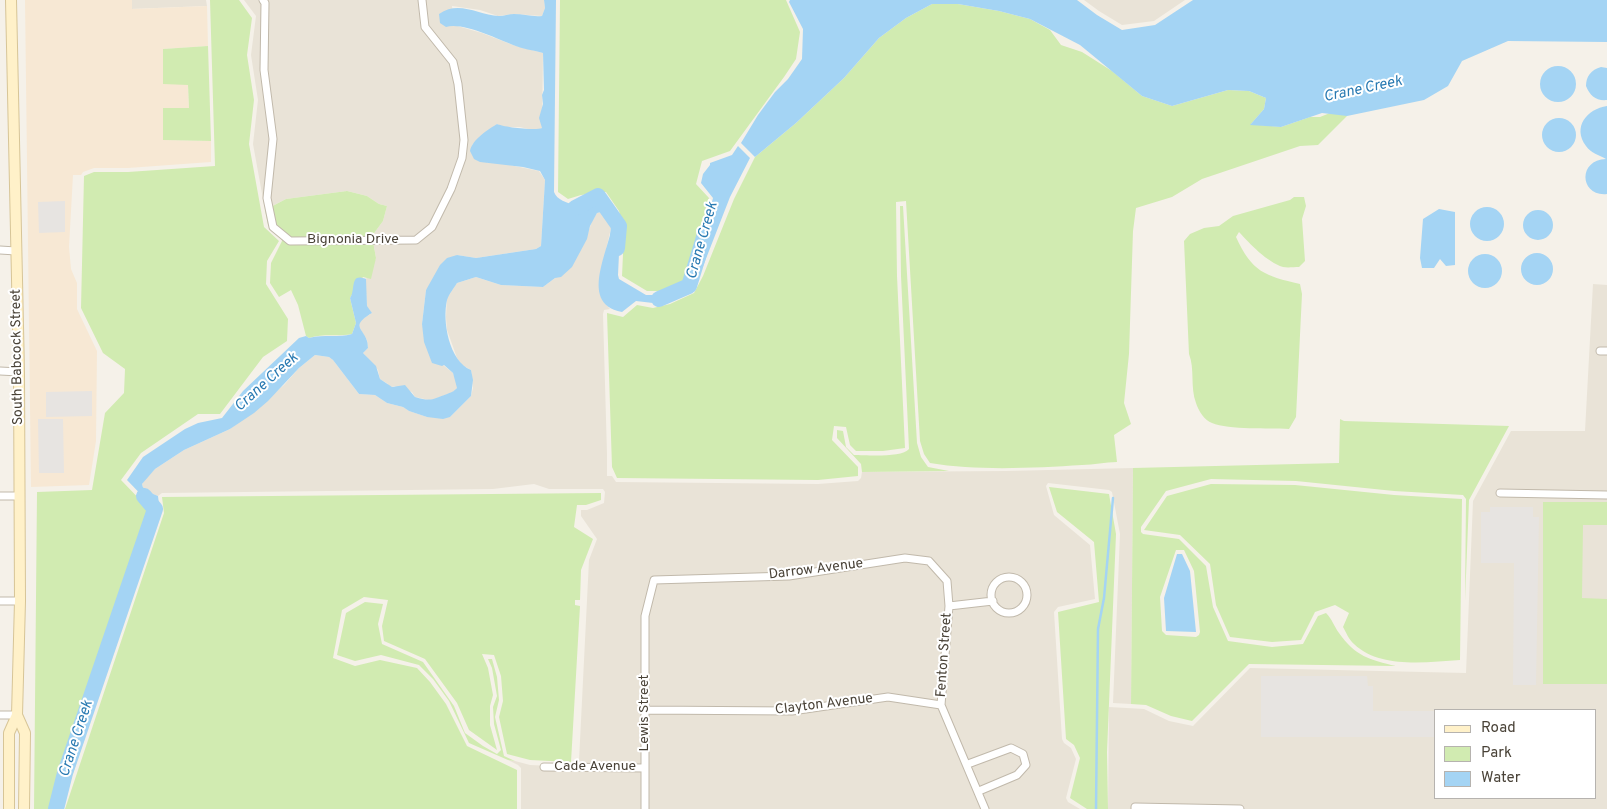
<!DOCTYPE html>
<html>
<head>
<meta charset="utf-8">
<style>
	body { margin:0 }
	#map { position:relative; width:1607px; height:809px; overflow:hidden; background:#f5f1e9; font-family:Overpass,sans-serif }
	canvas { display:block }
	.legend { position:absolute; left:1434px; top:709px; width:162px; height:90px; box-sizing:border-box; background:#fff; border:1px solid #b6b3af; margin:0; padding:6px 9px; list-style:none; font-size:15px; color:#494237 }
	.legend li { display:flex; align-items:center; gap:10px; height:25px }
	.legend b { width:25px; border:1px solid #b6b3af }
</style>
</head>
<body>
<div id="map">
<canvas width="1607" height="809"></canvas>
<ul class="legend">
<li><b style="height:6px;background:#fff1c9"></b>Road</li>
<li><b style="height:14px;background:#d1ebb1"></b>Park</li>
<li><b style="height:14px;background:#a4d4f4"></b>Water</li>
</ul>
</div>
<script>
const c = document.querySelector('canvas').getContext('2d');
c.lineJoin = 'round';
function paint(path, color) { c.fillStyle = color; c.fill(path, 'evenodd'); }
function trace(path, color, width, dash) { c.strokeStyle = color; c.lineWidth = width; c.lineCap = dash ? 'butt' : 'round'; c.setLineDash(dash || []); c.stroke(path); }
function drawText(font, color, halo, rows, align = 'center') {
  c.font = font + ' Overpass,sans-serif'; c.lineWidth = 4; c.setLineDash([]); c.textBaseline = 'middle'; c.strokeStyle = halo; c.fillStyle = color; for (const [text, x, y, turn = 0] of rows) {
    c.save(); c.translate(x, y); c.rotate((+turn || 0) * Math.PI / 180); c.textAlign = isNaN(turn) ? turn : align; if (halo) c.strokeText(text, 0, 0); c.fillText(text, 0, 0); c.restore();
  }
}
paint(new Path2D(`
	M132 0H206L207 6 132 9Z
	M244 0H544L545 8 542 16 514 14 498 16 480 10 452 6 454 25 482 33 513 45 543 53 542 128 539 130H532L520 127H502L497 124 472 145 488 163H500L539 171 545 180 541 246 536 249 476 258 457 255 426 290 422 324 443 365 453 373 457 383V388L453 392 435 399 429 400 415 397 412 392 394 386 392 387 388 386V384L380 379 378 370 363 353 368 348 367 340 359 327 360 322 361 320 372 313 367 307 365 279 367 278 376 258 372 236 383 221 387 206 379 204 367 196 347 191 286 199 265 210 253 144 258 100 251 55 256 16Z
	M1084 0H1185L1154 21 1122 25 1099 11Z
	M601 212 609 213 613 216V219L604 259V302L610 309 604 310 603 314 607 454V476H612L616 482 818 484 858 481 861 478 862 472 1006 471 1133 468 1131 704 1113 703 1120 534 1112 492 1109 490 1048 483 1046 486 1054 515 1090 545 1095 599 1058 607 1054 612 1062 739 1064 743 1071 748 1076 759 1066 798 1068 802 1080 809H521V768L518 765 508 760 515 761 530 765 571 767 574 765 575 761H579L589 560 597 539 581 516V510H587L604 503 605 492 603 489H549L534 484 493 489 162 493 158 496 147 492 143 488 142 484 145 479 155 469 184 450 230 429 284 385 299 368 315 355 329 357 333 360 359 394 375 395 387 403 403 407 409 411 427 417H450L471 396 473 388 471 370 462 365 457 358 447 330 446 317 447 298 457 283 476 277 501 285 543 287 555 278 578 253 586 239 592 221 597 213Z
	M1593 284 1607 285V809H1108L1109 707 1144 709 1169 721 1193 726 1250 668 1466 673 1473 501 1511 431H1585ZM1436 710H1596V798H1436Z`), '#e9e3d7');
paint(new Path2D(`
	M25 0H132V9L207 6 208 46 163 49 188 85 189 108H164V140L211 141V162L128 168H94L83 172 81 175H73L69 247 71 269 77 283V309L97 351 96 441 89 485 31 487Z`), '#f7e8d4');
paint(new Path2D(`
	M210 0H239L252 18 247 55 254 100 249 144 264 227 279 241 267 261 266 284 288 319 287 341 263 357 220 414H198L141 453 121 480 148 508V514L63 764 53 809H34L37 492 92 490 105 413 124 393 125 369 103 353 81 308 84 176 94 172H128L215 166Z
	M560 0H786L800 32 796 59 784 77 730 151 702 161 696 184 709 198 687 283 665 291H647L622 276 624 232 619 211 606 192 581 195 568 199 558 192Z
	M932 4H958L999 11 1030 19 1050 30 1061 45 1082 52 1112 71 1142 96 1172 106 1228 90 1249 91 1266 98 1264 109 1251 124 1281 127 1310 117H1320L1335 111 1346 110 1347 116 1318 145 1300 146 1202 179 1172 197 1136 208 1133 231 1129 354 1124 403 1131 424 1114 435 1117 462C1105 462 1094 465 1082 465 1034 468 977 471 930 463L924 454 920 441 906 201 896 202 897 276 905 448 883 451H856L850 445 846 427 834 426 832 440 858 467V476L818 480 617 478 612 467 607 313 623 317 637 305 653 308 670 304 694 293 703 276 734 199 755 157 796 123 844 78 879 38 906 18Z
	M208 46 211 141 163 140V108H189L188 85 163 84V49Z
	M347 191 367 196 379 204 387 206 383 221 372 236 376 258 371 279 363 277 350 298 356 323 352 334C337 337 324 333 309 338L306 336 298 305 291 290 279 297 270 283 271 263 282 241 281 237 268 225 265 210 286 199Z
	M1294 197H1304L1306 206 1302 219 1305 261 1299 267C1294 267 1288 268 1283 267 1267 262 1250 244 1239 232L1236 237C1252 272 1265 276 1300 284L1302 294 1296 417 1289 429C1269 428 1229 430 1212 423 1205 421 1198 410 1196 403 1190 387 1195 369 1189 354L1184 241 1190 234 1204 228 1219 226 1233 216 1290 200Z
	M900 206H903L917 443 921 457 928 467 949 471 862 472 861 464 837 438V430L843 431 846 447 854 455C866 455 902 458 909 449L901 276Z
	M1340 419 1344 421 1509 426 1469 500 1465 601 1466 499 1463 495 1394 491 1296 481 1211 479 1166 491 1141 527V532L1143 534 1179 539 1206 566 1213 607 1228 641 1272 647 1303 644 1318 616 1326 613C1332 619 1334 626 1339 633 1355 656 1370 660 1396 666L1249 664 1192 721 1171 716 1146 705 1131 704 1133 468 1339 463ZM1176 550H1184L1194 571 1200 632 1199 635 1196 637 1166 635 1162 631 1160 597Z
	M1211 484 1295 485 1394 495 1462 499 1460 660C1427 662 1380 669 1354 644 1349 640 1346 632 1343 627L1349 613 1335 605 1315 612 1301 640 1272 642 1230 637 1216 605 1210 564 1180 535 1144 530 1167 496Z
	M1049 487 1109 494 1116 534 1107 752 1108 809H1087L1070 798 1080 758 1074 745 1066 739 1058 612 1099 602 1094 542 1057 512Z
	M601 493V500L586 505H577L574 527 593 539 581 570 580 600H575V605L580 606 571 762 530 760 507 754 499 717 503 701 501 676 494 655 482 654 488 668 493 695 490 706V725L497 750 469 730 457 703 425 659 384 641 382 626 388 600 364 597 342 610 333 658 355 666 380 660 417 668 430 682 446 704 467 746 517 770V809H65L164 513 162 497Z
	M1543 502H1607V525H1583L1582 598 1607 599V684H1543Z
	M152 514 159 515 61 809H57L66 765Z
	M365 602 383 604 378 624 382 644 423 662 454 706 465 733 483 746 497 754 501 750 494 724 493 707 497 696 492 668 488 659H492L497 677 499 700 495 717 504 756 515 761 508 760 469 743 449 701 433 679 419 665 381 655 355 661 337 655 346 613Z`), '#d1ebb1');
paint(new Path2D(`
	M65 201V232L39 233 38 202Z
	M92 391V416L46 417V392Z
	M38 419H63L64 473H39Z
	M1490 507H1533V517H1539L1536 685H1513L1514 563H1481V512H1490Z
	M1261 676H1367L1368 686H1373V711H1436V737H1261Z`), '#e7e4e1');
paint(new Path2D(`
	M544 0H556L554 192C557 200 567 203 575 205L585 199 604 196 615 213 620 233 618 275 619 279 646 295H666L690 286 713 198 701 183 703 174 710 165V163L732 155 738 146 750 158 730 197 700 274 691 290 669 299 653 303 636 301 622 312C575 303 614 244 613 216L609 213 601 212 597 213 590 226 587 239 572 267 561 277 555 278 543 287 501 285 476 277 457 283C454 288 449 294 447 300 442 321 449 361 471 370L473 380 471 396 450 417 443 419 427 417 409 411 403 407 387 403 375 395 359 394 333 360 329 357 315 355 299 368 268 401 254 413 230 429 184 450 155 469 142 484C143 492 152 493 158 496L160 513 159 515 152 514 151 505 127 480 143 457 185 429 198 423 222 418 243 391 299 338 306 336 309 338C324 334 338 338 352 334L356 323 350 298C356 290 349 272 366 279L367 306 372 313C346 328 369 329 368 348L363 353 376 366 380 379 392 387 405 385 415 397C432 402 432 399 447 394 452 392 453 392 457 388L453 373 444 365 442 366 432 363 424 342 422 324 426 290 440 265 447 258 457 255 476 258 536 249 541 246 545 180 540 171 523 167 480 162 474 159 470 151C472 140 487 130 497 124 503 127 536 131 542 128L539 118 543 104 542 95 544 90 543 53C533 50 522 49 513 45 497 39 463 22 446 27L440 23 439 14C459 0 478 15 499 16 504 16 509 14 514 14 523 14 532 17 542 16L545 8Z
	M790 0H1077L1097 15 1122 30 1155 25 1193 0H1607V42L1508 41 1462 61 1448 86 1424 100 1347 116 1322 113 1281 127 1250 125 1264 109 1266 98 1249 91 1228 90 1172 106 1142 96 1080 45 1030 19 999 11 958 4H932L906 18 879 38 844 78 796 123 755 157 741 143 758 115 775 92 788 79 802 59 803 29 789 2Z
	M1540 84a18 18 0 1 1 36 0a18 18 0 1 1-36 0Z
	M1601 67 1607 68V100C1596 101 1590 96 1586 86 1586 76 1591 70 1601 67Z
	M1607 106V194C1580 197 1577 160 1606 159 1599 155 1591 153 1586 146 1572 127 1587 109 1607 106Z
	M1542 135a17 17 0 1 1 34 0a17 17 0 1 1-34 0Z
	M1470 224a17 17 0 1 1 34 0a17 17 0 1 1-34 0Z
	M1439 209 1455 212V265L1446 266 1440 259 1434 268H1422L1420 258 1423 219Z
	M1523 225a15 15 0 1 1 30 0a15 15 0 1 1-30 0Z
	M1521 269a16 16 0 1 1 32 0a16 16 0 1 1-32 0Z
	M1468 271a17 17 0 1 1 34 0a17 17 0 1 1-34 0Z
	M1177 554H1182L1190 571 1196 632 1166 631 1164 598Z`), '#a4d4f4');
trace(new Path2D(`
	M1096 809 1098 629 1104 598 1113 498`), '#a4d4f4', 2.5);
trace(new Path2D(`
	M575 208 598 196 619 226 617 248
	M659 299 689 286 705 234
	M56 809 65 773 155 509 144 496`), '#a4d4f4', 16);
const street = new Path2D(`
	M263 0 265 3 264 70 273 139 267 198 273 227 290 241 416 240 432 227 451 189 462 158 464 140 458 84 453 62 425 27 422 0
	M0 250 16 251
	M1600 351H1607
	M0 371 19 372
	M1500 493 1607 495
	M0 496H20
	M991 595a18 18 0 1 1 36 0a18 18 0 1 1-36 0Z
	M0 601H20
	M949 606 993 601
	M645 710 792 711 888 697 941 705
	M0 715H17
	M968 764 1011 748 1023 754 1026 765 1017 775 979 791
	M544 767 645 768
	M645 809V616L654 580 789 576 905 558 929 561 947 581 949 606 941 705 985 809
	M1135 809V807L1240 809`);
const secondary = new Path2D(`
	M17 715 25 733 24 809
	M9 809V733L17 715 20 601 19 372 11 0`);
trace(street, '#c1b9ab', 9);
trace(secondary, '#d7c597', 12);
trace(street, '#fff', 7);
trace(secondary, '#fff1c9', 10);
drawText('14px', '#494237', '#fff', [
	["Bignonia Drive",353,240],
	["South Babcock Street",18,357,-91],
	["Darrow Avenue",816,570,-7],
	["Fenton Street",945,655,-86],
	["Clayton Avenue",824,705,-7],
	["Lewis Street",645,713,-90],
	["Cade Avenue",595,767]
]);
drawText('italic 15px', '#297ab2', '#fff', [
	["Crane Creek",1363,90,-12],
	["Crane Creek",703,241,-74],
	["Crane Creek",267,383,-42],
	["Crane Creek",77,739,-72]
]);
</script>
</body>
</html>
